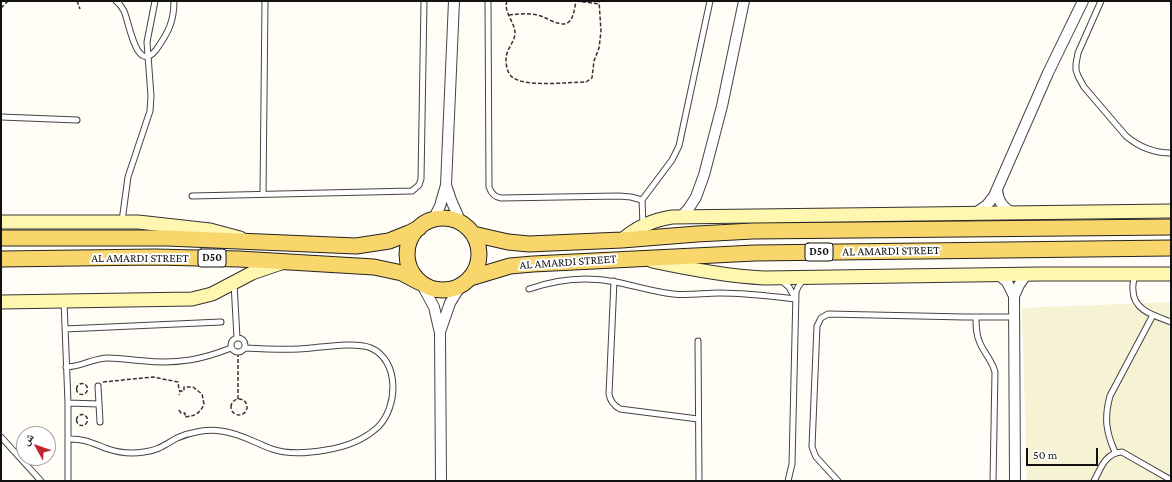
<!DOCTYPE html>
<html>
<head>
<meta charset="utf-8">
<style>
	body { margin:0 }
	#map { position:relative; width:1172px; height:482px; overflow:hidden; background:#fffdf5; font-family:"Crimson Pro","Noto Naskh Arabic",serif }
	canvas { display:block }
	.frame { position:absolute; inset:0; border:2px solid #111; pointer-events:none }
	.north { position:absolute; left:16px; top:426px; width:40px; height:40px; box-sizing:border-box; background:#fff; border:1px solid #a0a0a0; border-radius:50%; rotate:310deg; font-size:11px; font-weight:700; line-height:16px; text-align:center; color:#111 }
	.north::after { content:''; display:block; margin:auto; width:14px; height:18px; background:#c4262e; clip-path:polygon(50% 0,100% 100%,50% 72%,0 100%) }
	.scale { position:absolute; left:1026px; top:448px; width:72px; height:18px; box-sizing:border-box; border:2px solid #111; border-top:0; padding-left:5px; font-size:12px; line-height:14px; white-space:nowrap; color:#111; -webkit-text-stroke:3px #fff; paint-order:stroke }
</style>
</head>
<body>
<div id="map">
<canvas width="1172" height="482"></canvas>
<div class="frame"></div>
<div class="north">ش</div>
<div class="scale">50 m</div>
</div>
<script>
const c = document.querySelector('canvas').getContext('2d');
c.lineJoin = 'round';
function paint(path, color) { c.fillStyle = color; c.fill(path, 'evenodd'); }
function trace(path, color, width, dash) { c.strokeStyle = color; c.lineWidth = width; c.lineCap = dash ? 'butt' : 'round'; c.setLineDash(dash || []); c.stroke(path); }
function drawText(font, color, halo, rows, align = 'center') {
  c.font = font + ' "Crimson Pro",serif'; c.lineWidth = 4; c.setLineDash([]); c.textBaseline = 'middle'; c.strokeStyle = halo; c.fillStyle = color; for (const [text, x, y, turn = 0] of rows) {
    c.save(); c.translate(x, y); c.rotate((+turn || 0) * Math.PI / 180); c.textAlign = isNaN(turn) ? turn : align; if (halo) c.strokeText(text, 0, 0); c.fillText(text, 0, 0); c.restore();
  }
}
paint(new Path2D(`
	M1171 302V481H1027L1022 308Z`), '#f6f3d4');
const lane = new Path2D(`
	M116 1C120 4 122 7 124 11 129 21 136 75 156 50 168 33 174 22 174 1
	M488 1 489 187C491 193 494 197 501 198L619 196 631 197 642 200
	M1101 1 1078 53 1076 64V70L1078 76 1084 87 1126 136C1139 147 1154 153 1171 153
	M1 117 77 120
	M263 194 265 1
	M192 196 412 191 419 185 421 179 424 1
	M122 221 128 177 150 111 151 96 147 42 155 1
	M643 225 642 200 672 160 679 146 710 1
	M1135 275C1134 280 1132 285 1133 290 1133 311 1156 316 1171 322
	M614 281 609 394C610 401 613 405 620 409L698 419
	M782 281 789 287 795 298
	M234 283 237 338
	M529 289C558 279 586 276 616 282 635 286 654 292 673 294 688 296 704 293 719 293 744 293 770 296 795 299
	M64 301 68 403V481
	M976 317C976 326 976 335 980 343 984 353 992 360 995 372L993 481
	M65 329 221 322
	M231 345a7 7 0 1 1 14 0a7 7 0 1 1-14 0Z
	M698 341 699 481
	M66 367C81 367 93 358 108 358 120 358 132 360 145 361 177 364 201 360 231 348
	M98 386 100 422
	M68 403 99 404
	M1 437 41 481
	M68 439C84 438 94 444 108 449 120 453 132 454 144 452 157 451 166 444 177 438 190 432 207 429 221 431 240 433 255 443 272 449 289 455 309 453 326 450 345 447 364 440 378 427 398 407 400 361 371 348 354 341 319 348 299 349 281 350 263 349 245 348
	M1115 452C1106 432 1104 418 1110 396L1153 315
	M788 481 792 464 796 292 798 287 804 279
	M838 481 816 457 812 447 817 326 821 318 828 314 964 317H1015
	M1094 481C1101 468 1105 453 1122 452L1171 480`);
const street = new Path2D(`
	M446 185 451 200 461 223
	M997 190C998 201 1003 209 1014 213
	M977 212 987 205 994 196 1048 73 1083 1
	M681 217 689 208 696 197 704 175 722 106 744 1
	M433 220 440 206 446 185 454 1
	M999 275 1007 282 1014 296 1015 481
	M421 283 434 307 440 333 441 481
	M1014 296 1019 285 1026 275
	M441 329 450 303 461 285`);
const secondary = new Path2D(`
	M1 222H138L210 230 240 238
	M622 240C637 227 652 220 672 217L1171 211
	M652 261C689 269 726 276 764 278L1039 274H1171
	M1 302 192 299 212 294 252 273 281 263`);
const primary = new Path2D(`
	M407 254a36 36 0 1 1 72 0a36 36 0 1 1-72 0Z
	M473 234 508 242 529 244 622 240 697 234 753 231 1171 227
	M1 238H167L356 246 389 241 409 233 419 228
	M1 259 155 257 239 259 374 267 402 273 419 282
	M470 278 510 266 533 264 755 253 1171 248`);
trace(lane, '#444', 7);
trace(street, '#444', 12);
trace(secondary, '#333', 15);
trace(primary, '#222', 17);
trace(new Path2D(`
	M77 1 80 9
	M507 1C503 12 515 22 515 33 515 42 506 49 506 59 506 64 507 72 511 76 522 88 569 82 586 82L592 78 594 61 599 48 601 31 599 1
	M576 1 599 4
	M1 8 8 1
	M509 15C518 14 528 13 537 15 543 16 547 19 552 21 572 30 573 17 576 1
	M103 382 153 377 178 382 179 390 180 391
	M76.5 389a5.5 5.5 0 1 1 11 0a5.5 5.5 0 1 1-11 0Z
	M238 399V353
	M231 407a8 8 0 1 1 16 0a8 8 0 1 1-16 0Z
	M179 410 181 413H185V417C194 416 200 414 204 404L202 394 193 387H184V391H180L179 395
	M76.5 420a5.5 5.5 0 1 1 11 0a5.5 5.5 0 1 1-11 0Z`), '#333', 1.5, [4, 2]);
trace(lane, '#fff', 5);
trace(street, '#fff', 10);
trace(secondary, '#fff6b0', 13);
trace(primary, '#f9d66b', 15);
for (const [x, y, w] of [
	[819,252,28],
	[212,258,28]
]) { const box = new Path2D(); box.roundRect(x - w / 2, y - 9, w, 18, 3); c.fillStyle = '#fff'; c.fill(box); trace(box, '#111', 1); }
drawText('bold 11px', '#111', null, [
	["D50",819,252],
	["D50",212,258]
]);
drawText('12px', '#111', '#fff', [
	["AL AMARDI STREET",891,251,-1],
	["AL AMARDI STREET",140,258],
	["AL AMARDI STREET",568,262,-4]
]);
</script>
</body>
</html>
